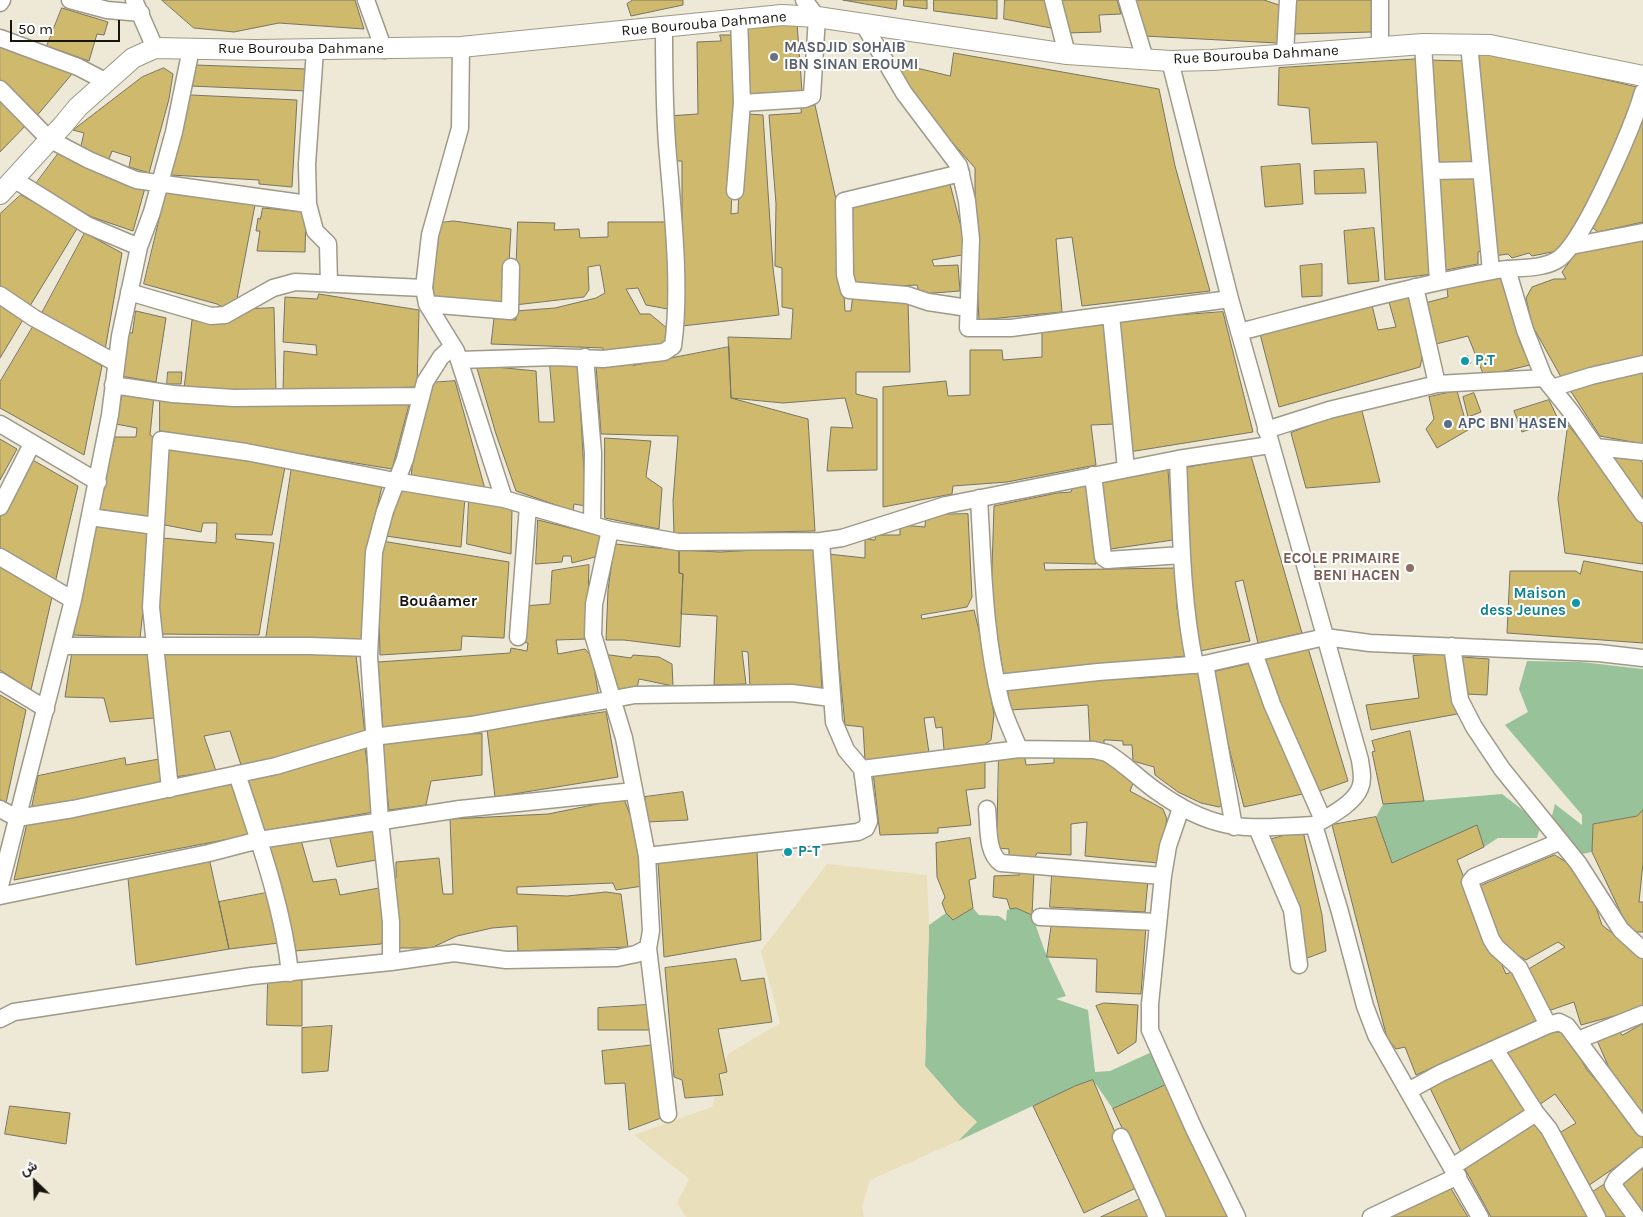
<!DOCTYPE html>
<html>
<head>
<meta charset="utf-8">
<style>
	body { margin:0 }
	#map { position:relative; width:1643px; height:1217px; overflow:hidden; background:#eee9d6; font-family:Karla,Vazirmatn,sans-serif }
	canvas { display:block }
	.north { position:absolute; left:10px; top:1157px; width:50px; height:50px; -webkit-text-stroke:4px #fff; paint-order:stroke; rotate:336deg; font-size:14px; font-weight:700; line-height:20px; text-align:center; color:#17150e }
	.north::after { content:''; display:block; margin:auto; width:18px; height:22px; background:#17150e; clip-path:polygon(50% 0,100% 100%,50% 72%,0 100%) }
	.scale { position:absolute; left:10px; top:20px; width:110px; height:22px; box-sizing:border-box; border:2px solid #17150e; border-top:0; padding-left:6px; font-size:15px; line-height:18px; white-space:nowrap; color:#17150e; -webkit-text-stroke:4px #fff; paint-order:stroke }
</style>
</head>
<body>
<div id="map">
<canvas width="1643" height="1217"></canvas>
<div class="north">ش</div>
<div class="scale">50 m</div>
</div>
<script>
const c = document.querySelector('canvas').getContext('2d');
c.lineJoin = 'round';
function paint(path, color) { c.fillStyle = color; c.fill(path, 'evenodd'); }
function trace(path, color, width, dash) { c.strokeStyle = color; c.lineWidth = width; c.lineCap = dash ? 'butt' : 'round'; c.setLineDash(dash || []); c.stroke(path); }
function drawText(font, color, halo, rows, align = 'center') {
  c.font = font + ' Karla,sans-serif'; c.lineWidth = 4; c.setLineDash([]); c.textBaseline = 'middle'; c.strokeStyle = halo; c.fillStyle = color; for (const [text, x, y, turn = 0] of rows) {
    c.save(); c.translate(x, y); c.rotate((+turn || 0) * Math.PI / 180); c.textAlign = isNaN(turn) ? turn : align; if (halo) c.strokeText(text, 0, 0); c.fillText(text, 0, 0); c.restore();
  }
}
paint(new Path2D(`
	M1527 661 1581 662 1643 669V810L1637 816 1593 824 1592 852 1577 855 1551 820 1555 804 1582 825V815L1505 725 1528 712 1519 689Z
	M1502 794 1541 824 1537 838H1498L1484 847 1477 826 1392 863 1376 817 1383 804Z
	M973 908 979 915 999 916 1006 921 1007 910 1016 908 1032 915 1044 949 1066 996 1056 999 1088 1010 1095 1072 1110 1071 1154 1051 1168 1084 1113 1109 1093 1080 1075 1086 958 1141 976 1121 959 1105 925 1066 929 925 946 913 953 920Z`), '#98c29a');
paint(new Path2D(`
	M827 864 927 875 929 925 925 1066 959 1105 977 1122 958 1141 870 1180 862 1207 864 1217H686L677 1203 689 1179 634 1135 712 1107 728 1054 780 1023 761 951Z`), '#e9dfba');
const building = new Path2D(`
	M162 0H355L364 29 279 23 234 32 194 28Z
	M633 0H683V5L631 16 627 4Z
	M843 0H897L896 9Z
	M904 0H927V9L904 6Z
	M934 0H997V19L934 11Z
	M1005 0H1050L1056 29 1004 19Z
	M1061 0H1117L1121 14 1099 15 1101 32 1066 33Z
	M1137 0H1264L1282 6 1277 43 1144 36 1132 4Z
	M1295 0H1372V32L1293 34Z
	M62 8 108 22 104 35 97 34 89 61 47 46Z
	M748 22 797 23 802 91 748 94Z
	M720 35H734L736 96 731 214 738 213 741 131 748 114 763 115 773 268 779 315 682 326V161H672L668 116 698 114 697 42 721 41Z
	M0 41 77 68 35 118 0 84Z
	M1478 50 1637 87 1626 127 1562 250 1532 256 1529 253 1512 258 1508 254 1494 256 1480 125Z
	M954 53 1159 89 1175 166 1210 291 1082 306 1072 237 1056 239 1062 312 979 320 975 248V168L915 100 896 63 950 76Z
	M1421 59 1433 274 1385 280 1377 142 1312 144 1309 108 1278 105 1279 68Z
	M1426 60 1465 61 1477 167H1435Z
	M196 65 307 69 308 91 190 86Z
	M164 68 173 74 169 99 149 173 129 167 131 157 112 151 109 159 80 150 84 133 73 130 142 77Z
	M0 93 30 121 0 152Z
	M191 95 297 100 292 187 259 184V180L170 175Z
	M801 104 815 105 839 213 845 311H851L853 294 908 301 910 372H856V394L877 399V470L827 471 831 427 853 428 845 398 783 403 731 398 728 337 791 339 793 309 782 307V268L775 266 776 204 769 115 801 113Z
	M1643 107V222L1598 232 1593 228 1619 171Z
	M58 154 145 188 133 231 92 217 35 185Z
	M1300 164 1303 204 1265 207 1261 167Z
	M1364 169 1366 193 1315 194 1314 171Z
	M1435 174 1478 175 1487 249 1478 252V264L1441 271Z
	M949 180 968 254 932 260 934 266 958 265 960 291 920 294 917 285 852 288 846 202Z
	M167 188 255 205 236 304 226 309 217 304 144 284Z
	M21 195 78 227 30 306 0 287V214Z
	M263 208 306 212 305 252 257 251 260 231H256L258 218 260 219Z
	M454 221 511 229 509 262H504V303L433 302V263L440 223Z
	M518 222 555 223 554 230 579 229 580 238 608 237V222H670L668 309 646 305 638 288 626 289 640 314H650L668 329 669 344 604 357 603 348 491 344 494 318 516 320V311L555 308 596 298 605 293 600 265 588 267 589 290 584 297 515 305Z
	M1374 228 1379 281 1348 284 1344 231Z
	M85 233 122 253 105 350 42 313Z
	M1643 239V356L1561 377 1532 325 1526 298 1532 287 1554 279H1566L1562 272 1576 253Z
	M1322 264V296L1302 297 1300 266Z
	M1501 277 1520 342 1530 365 1484 376 1468 336 1432 345 1421 304 1448 297 1447 289Z
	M319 294 419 310 417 387 388 388 387 392 283 393 284 351 317 355 316 345 283 342 285 297 317 299Z
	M1412 295 1424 349 1420 367 1279 407 1260 334 1372 305 1378 330 1396 327 1389 302Z
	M0 302 24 318 0 358Z
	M274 308 276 392 184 389 192 320 216 324 246 309Z
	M136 311 166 318 156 382 120 376 126 332 132 333Z
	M1223 312 1253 432 1129 452 1117 320Z
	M1106 324 1115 424 1091 425 1096 465 1007 482 953 486 952 494 883 507V387L946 381 948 396 970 395V350H1002L1003 360 1042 357V327Z
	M34 325 102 366 84 455 0 408V382Z
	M729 347 731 398 808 419 815 531 674 534 673 501 678 436 601 434 596 365 631 359 633 365Z
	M1468 356 1471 363 1464 366 1460 360Z
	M550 364 578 366 586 506 574 504 573 511 516 491 496 434 476 365 536 371 539 422H554Z
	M1643 368V444L1600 436 1568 387Z
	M168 372H182L181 384H167Z
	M455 381 485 489 411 479 414 444 429 383Z
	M1457 391 1468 430 1437 448 1426 429 1434 419 1429 397Z
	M123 393 154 395 150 435 157 439 150 518 98 509 115 437H136L137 428 116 424Z
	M1474 393 1481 412 1468 417 1463 397Z
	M160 399 410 401 392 469 160 431Z
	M1549 400 1558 419 1522 432 1514 411Z
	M1361 407 1380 482 1306 488 1291 433Z
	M1568 425 1590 452 1643 526V564L1565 553 1558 499Z
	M605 438 651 441 646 477 662 488 659 529 605 518Z
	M0 439 17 449 0 480Z
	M168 442 286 462 272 535 235 534 236 539 274 543 259 635 156 634 163 538 216 543 217 523H203L201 532 160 524Z
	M1610 452 1638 456 1643 464V500Z
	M1251 456 1302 633 1258 643 1243 580 1235 582 1250 641 1200 651 1191 624 1186 468Z
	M31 459 78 486 55 583 0 549V515Z
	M292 466 383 482 367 550 361 642 266 639Z
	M1168 470 1173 540 1104 550 1098 484Z
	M1091 484 1096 564 1044 563 1045 570 1175 568 1177 608 1185 656 1004 677 991 599 994 506 1057 493 1071 492 1073 486Z
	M398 488 465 497 461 547 386 536Z
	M469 500 512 509 511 554 467 544Z
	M968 514 972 597 967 607 921 615 922 619 974 610 982 643 994 715 991 740 984 745 944 750 942 727 936 728 934 717 924 718 929 753 865 760 863 727 845 725 828 554 865 558V539L875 540 876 535H900V525L925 527 926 515Z
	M538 520 602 536 599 556 572 563 571 556H563L562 562 536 564Z
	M96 523 152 530 140 638 74 635Z
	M382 541 509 562 504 638 462 636 461 650 380 655 378 577Z
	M615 544 679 550V573L683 574 680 647 624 640H606L608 590Z
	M772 549 815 550 822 692 750 687 748 652 742 651 746 684 714 685 717 616 681 614 683 574 679 573V550L720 552Z
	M1584 561 1643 572V643L1507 633 1510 571H1576L1580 574Z
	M0 564 52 597 31 690 0 670Z
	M589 565 587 639 556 640 558 654 585 649 592 657 599 697 501 717 383 729 378 662 510 653 511 648 527 651 528 643 521 642 523 606 550 604 552 571Z
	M1308 648 1348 781 1314 793 1263 659Z
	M149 651 154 718 110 722 104 698 65 697 72 652Z
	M162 652 356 655 365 734 242 768 230 731 204 736 216 771 175 777Z
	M603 654 631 658 633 655 659 657 672 664 673 686 639 679 637 688 615 692Z
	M1447 654 1457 714 1371 730 1366 705 1419 698 1413 656Z
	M1462 657 1489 659 1487 695 1464 694Z
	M1253 663 1307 793 1244 807 1210 673Z
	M1200 669 1226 804 1219 807 1201 803 1178 792 1155 775 1154 767 1133 761 1132 745H1123V741L1108 740H1104V745L1090 743 1088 705 1010 710 1007 687 1106 676 1142 678 1176 675 1175 672Z
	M0 695 26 710 6 803 0 800Z
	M606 712 618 777 495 797 487 729Z
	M1410 731 1424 801 1383 804 1372 752 1375 751 1372 741Z
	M482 734V775L431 781 426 805 389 810 381 738Z
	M365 748 374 812 262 831 246 780Z
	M999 752H1024L1026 765 1054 763V753L1100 755 1135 778 1130 791 1163 809 1167 819 1158 863 1085 856 1087 822 1071 824V855L1037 853 1034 859 1009 860V849L997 848Z
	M985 756V788L966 790 971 825 938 828V833L880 835 873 772Z
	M125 758 126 765 159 759 162 786 31 810 38 776Z
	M233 782 250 835 14 880 27 823Z
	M683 792 688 820 647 822 645 797Z
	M624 799 634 825 643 886 616 890 613 883 517 887V894L567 896 606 892 621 894 628 947 518 951 517 926 492 928 457 936 431 948H397L398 908 392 881 396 878V862L439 858 443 894H453L450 819 548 814Z
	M1643 810V863L1639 902H1643V932H1630L1592 852 1593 824 1637 816Z
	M1376 817 1392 863 1477 825 1484 847 1457 860 1470 893 1506 974 1517 970 1538 1020 1416 1075 1405 1047 1396 1049 1387 1038 1332 825Z
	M379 828 382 859 337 867 329 835Z
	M1303 831 1322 915 1326 951 1302 960 1268 840Z
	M970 838 976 878 969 880 973 908 953 920 946 913 942 903 945 897 937 877 936 843Z
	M301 840 313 882 336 879 340 895 379 888 386 934 381 944 294 951 267 848Z
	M792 849 793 855 783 856V850Z
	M757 851 761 940 664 957 658 862Z
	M1555 855 1577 869 1589 887 1602 925 1643 958V1008L1581 1025 1574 1002 1548 1011 1527 970 1565 947 1558 942 1526 960 1496 942 1478 887Z
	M210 862 229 949 136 965 128 878Z
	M1019 871H1034L1032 915 1016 908 1010 909 1007 899 993 897 994 876 1019 875Z
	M1052 874 1148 880 1145 912 1050 907Z
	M266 893 279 943 229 949 219 902Z
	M1052 923 1146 926 1141 994 1096 992 1097 959 1047 957Z
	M736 959 741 981 764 978 772 1022 718 1029 727 1072 719 1074 723 1095 685 1098 682 1080 674 1077 665 968Z
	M268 980H302V1026L267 1025Z
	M1104 1003 1138 1005 1136 1042 1118 1054 1096 1006Z
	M647 1005 649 1030H598V1008Z
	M1643 1024V1119L1613 1077 1596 1038 1617 1028 1622 1035Z
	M332 1026 328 1071 302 1073V1028Z
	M1547 1031 1566 1033 1587 1070 1643 1134V1148L1588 1186 1556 1135 1576 1123 1555 1094 1536 1107 1503 1054Z
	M655 1045 661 1118 629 1130 625 1083 605 1084 602 1051Z
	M1492 1054 1527 1115 1461 1152 1429 1086Z
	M1093 1080 1138 1187 1084 1213 1033 1106 1075 1086Z
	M1168 1084 1233 1217H1165L1113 1109Z
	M10 1106 70 1113 66 1144 5 1134Z
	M1540 1120 1591 1217H1491L1465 1169Z
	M1643 1161V1217L1623 1189 1624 1178Z
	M1605 1184 1631 1217H1601L1588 1195Z
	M1450 1187 1468 1217H1383Z
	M1140 1199 1149 1217H1101Z`);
paint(building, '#ceb96d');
trace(building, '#787463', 1);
const minor = new Path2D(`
	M70 0 107 10 141 13
	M134 0 155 48
	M366 0 384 50
	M1053 0 1067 54
	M1127 0 1145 59
	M0 3 2 0
	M864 25 904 93 959 166 967 201 971 239 968 328H1011L1230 299
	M0 38 78 67 105 81
	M1423 44 1438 281
	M1469 44 1491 271
	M461 47 460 128 430 235 424 288 427 304 456 351 504 499 610 530 678 542 821 541 842 538 946 505 1178 459 1270 445
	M1380 48V0
	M1285 53 1288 0
	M1170 61 1230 299 1360 760C1361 769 1364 779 1360 788 1354 804 1328 817 1314 825L1340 912 1365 1006 1376 1035 1480 1217
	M0 89 49 139 89 160 136 180 308 204 307 164 315 50
	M742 103 805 99 812 96 817 17 804 0
	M1431 171 1481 170
	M961 173 844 201 845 275 849 290 907 295 928 302 968 308
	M15 180 87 225 139 247
	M735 191 742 103 739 18
	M308 204 315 231 328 244 329 284
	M1571 246 1643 232
	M1507 269 1525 330 1544 378
	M1415 287 1437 384
	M129 292 211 316 225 315 273 288 295 282 424 288
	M0 295 34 318 116 363
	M427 304 510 311 511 267
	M1111 315 1126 469
	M1239 332C1325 310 1410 286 1498 270 1516 267 1545 270 1560 258 1586 237 1633 126 1643 92
	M585 357 593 453 592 525
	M459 360 555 357 603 359 664 352 673 346C681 289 673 215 668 156 664 114 664 70 664 27
	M113 385 173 394 234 398 421 396
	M1552 388 1591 376 1643 364
	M0 424 98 482
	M1266 430 1329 410 1437 384 1544 378 1572 413 1643 514
	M1596 447 1643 452
	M1178 459C1181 528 1181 597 1195 665
	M1093 475 1103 557 1107 560 1182 555
	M979 498C983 567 984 636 1001 703 1005 718 1013 734 1019 749L1094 750 1107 753C1124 763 1138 778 1155 790 1214 833 1244 829 1314 825
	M0 507 32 444
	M90 517 155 526
	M0 557 73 600
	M518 637 528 506
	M62 646H310L369 648
	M1452 646 1460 700 1474 727 1502 769 1578 863 1621 930 1643 950
	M1254 653 1272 704 1323 820
	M1205 664 1234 827
	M0 681 46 709
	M998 683 1098 672 1205 664 1325 637 1370 643 1599 653 1643 658
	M862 769 1019 749
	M237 774C258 838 283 906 290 973
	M170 789 151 607 161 440 246 452 395 481 504 499
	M1181 808 1168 846 1163 876 1150 1004V1030L1194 1129 1237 1217
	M0 809 17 818 73 809 276 766 373 737 471 725 635 695 792 693 831 698
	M987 809C989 825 986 853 1001 863L1163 876
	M1257 828 1292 910 1299 965
	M647 856 858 832 866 828 869 821 862 769 846 750 834 722 821 541
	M0 886 73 600 110 415 120 336 139 247 152 212 174 132 191 49
	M0 896 209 853 259 840 460 809 634 791
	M1040 917 1158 922
	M648 948 668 1114
	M391 962V922L380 820 369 656 374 552 385 511 405 459 425 382 441 357 453 346
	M0 1019 14 1012 252 976 391 962 454 953 506 960 617 958 636 954 648 948 651 931 647 856 624 738 593 635 594 604 610 530
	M1548 1025 1519 968 1496 947 1491 939 1470 882 1474 877 1559 842
	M1578 1040 1643 1014
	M1495 1049 1536 1113 1549 1129 1597 1217
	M1408 1091 1441 1073 1548 1025 1559 1022 1567 1026 1643 1128
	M1121 1137 1157 1217
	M1452 1167 1536 1113
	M1371 1217 1458 1176
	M1636 1217 1613 1185 1617 1178 1643 1156`);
const tertiary = new Path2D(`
	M0 194 63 125 78 107 133 58 155 48 255 50 461 47 782 15 817 17 1067 54 1170 61 1212 60 1423 44 1490 45 1643 76`);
trace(minor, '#9e9988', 19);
trace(tertiary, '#9e9988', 22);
trace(minor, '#fff', 16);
trace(tertiary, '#fff', 20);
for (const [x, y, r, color] of [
	[774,57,5,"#6b7280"],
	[1465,361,5,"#0f9aa8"],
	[1448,424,5,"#5c6f8a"],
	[1410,568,5,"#8d6e63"],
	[1576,603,5,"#0f9aa8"],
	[788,852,5,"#0f9aa8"]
]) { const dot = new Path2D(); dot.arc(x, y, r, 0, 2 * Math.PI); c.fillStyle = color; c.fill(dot); trace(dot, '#fff', 2); }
drawText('15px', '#17150e', '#fff', [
	["Rue Bourouba Dahmane",704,24,-5],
	["Rue Bourouba Dahmane",301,49],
	["Rue Bourouba Dahmane",1256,55,-3]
]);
drawText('bold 15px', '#5b616d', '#fff', [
	["MASDJID SOHAIB",784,48],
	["IBN SINAN EROUMI",784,65]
], 'left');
drawText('bold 15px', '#0d838f', '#fff', [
	["P.T",1475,361],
	["Maison",1566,594,"right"],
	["dess Jeunes",1566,611,"right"],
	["P-T",798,852]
], 'left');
drawText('bold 15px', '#4e5e75', '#fff', [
	["APC BNI HASEN",1458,424]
], 'left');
drawText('bold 15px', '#785e54', '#fff', [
	["ECOLE PRIMAIRE",1400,559],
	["BENI HACEN",1400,576]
], 'right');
drawText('bold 16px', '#17150e', '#fff', [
	["Bouâamer",438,601]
]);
</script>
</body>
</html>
